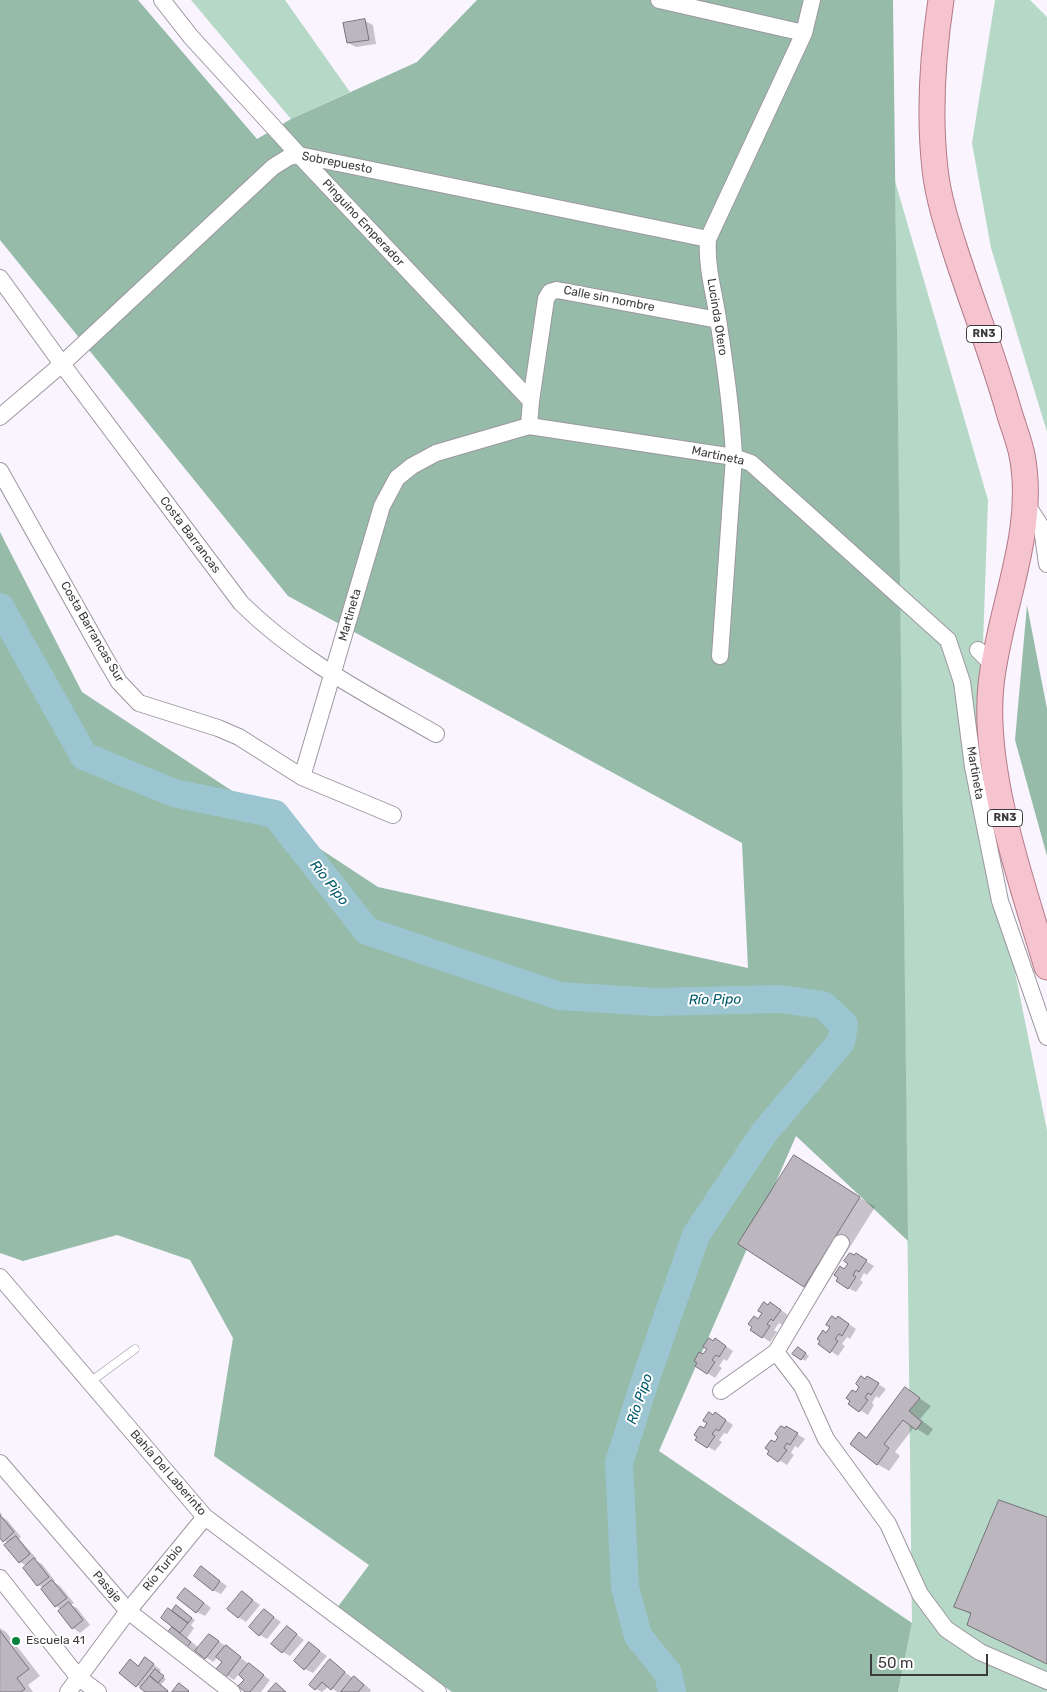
<!DOCTYPE html>
<html>
<head>
<meta charset="utf-8">
<style>
	body { margin:0 }
	#map { position:relative; width:1047px; height:1692px; overflow:hidden; background:#faf4fe; font-family:Rubik,sans-serif }
	canvas { display:block }
	.scale { position:absolute; left:870px; top:1654px; width:118px; height:22px; box-sizing:border-box; border:2px solid #3d3a3e; border-top:0; padding-left:6px; font-size:15px; line-height:18px; white-space:nowrap; color:#3d3a3e; -webkit-text-stroke:4px #fff; paint-order:stroke }
</style>
</head>
<body>
<div id="map">
<canvas width="1047" height="1692"></canvas>
<div class="scale">50 m</div>
</div>
<script>
const c = document.querySelector('canvas').getContext('2d');
c.lineJoin = 'round';
function paint(path, color) { c.fillStyle = color; c.fill(path, 'evenodd'); }
function trace(path, color, width, dash) { c.strokeStyle = color; c.lineWidth = width; c.lineCap = dash ? 'butt' : 'round'; c.setLineDash(dash || []); c.stroke(path); }
function drawText(font, color, halo, rows, align = 'center') {
  c.font = font + ' Rubik,sans-serif'; c.lineWidth = 4; c.setLineDash([]); c.textBaseline = 'middle'; c.strokeStyle = halo; c.fillStyle = color; for (const [text, x, y, turn = 0] of rows) {
    c.save(); c.translate(x, y); c.rotate((+turn || 0) * Math.PI / 180); c.textAlign = isNaN(turn) ? turn : align; if (halo) c.strokeText(text, 0, 0); c.fillText(text, 0, 0); c.restore();
  }
}
paint(new Path2D(`
	M191 0H285L350 92 291 119Z
	M995 0H1030L1047 17V432L991 248 972 143Z
	M895 181 988 500 978 789 1047 1130V1692H898L912 1623Z`), '#b6d8c7');
paint(new Path2D(`
	M0 0H138L257 139 291 119 417 62 477 0H893L908 1241 796 1136 659 1451 912 1623 898 1692H452L337 1608 369 1565 214 1456 233 1338 190 1260 117 1235 23 1261 0 1253V532L82 692 378 887 748 968 742 843 288 596 0 240Z
	M1027 605 1047 709V856L1015 740Z`), '#96bba9');
paint(new Path2D(`
	M365 21 373 25 376 44 356 47 348 43Z
	M810 1166 875 1207 820 1295 804 1286Z
	M863 1259 874 1266 867 1275 864 1273 860 1280 863 1282 856 1292 848 1288 844 1270Z
	M768 1306 778 1308 788 1315 782 1325 779 1323 774 1330 777 1332 770 1342 752 1330Z
	M846 1322 856 1329 850 1339 847 1337 842 1344 845 1346 838 1356 831 1351 827 1334Z
	M714 1342 723 1344 733 1351 727 1361 724 1359 719 1366 722 1368 715 1378 697 1366Z
	M802 1350 809 1356 805 1361 794 1353Z
	M866 1380 875 1382 886 1389 879 1398 876 1396 872 1403 874 1405 868 1415 849 1403Z
	M906 1389 931 1406 920 1419 933 1429 928 1436 914 1427 895 1452 900 1456 889 1471 877 1464 859 1434 867 1439Z
	M714 1416 723 1418 733 1425 727 1434 724 1433 719 1440 722 1442 715 1451 697 1440Z
	M794 1432 805 1439 798 1448 795 1446 791 1453 794 1455 787 1465 768 1453 775 1444Z
	M0 1512 2 1515 0 1516 7 1520 21 1537 19 1539 37 1559 35 1560 42 1564 55 1581 54 1582 60 1586 74 1603 71 1605 77 1608 90 1625 80 1633 73 1628 59 1611 62 1610 56 1606 44 1588 38 1585 27 1566 20 1562 8 1543 0 1536Z
	M1047 1518V1664L984 1633 972 1615 956 1606Z
	M201 1568 227 1586 221 1594 213 1590Z
	M243 1593 260 1605 246 1622 238 1617Z
	M193 1594 211 1608 205 1616 197 1612Z
	M176 1606 195 1620 191 1625 194 1628 187 1638 199 1648 217 1640 270 1680 261 1692H247L246 1679 239 1674 234 1680 226 1675 224 1661 218 1657 213 1662 196 1650 192 1655 166 1636 174 1627 172 1612Z
	M264 1610 281 1622 267 1639 260 1635Z
	M287 1627 304 1640 290 1656 283 1652Z
	M0 1628 6 1632 40 1676 28 1685 33 1692H0Z
	M310 1644 327 1656 313 1673 305 1669Z
	M145 1658 161 1670 159 1673 166 1679 161 1685 169 1692H147L121 1673 130 1661 139 1666Z
	M330 1661 354 1679 362 1682 371 1690 370 1692H337L329 1686 322 1692 316 1689Z`), '#0003');
trace(new Path2D(`
	M0 607 84 756 174 793 275 814 367 931 559 996 654 1002 780 999 823 1005 844 1025 841 1042 763 1134 696 1235 644 1384 619 1463 625 1587 638 1636 668 1673 672 1692`), '#9cc5d2', 28);
const building = new Path2D(`
	M365 19 369 40 347 43 343 23Z
	M794 1155 860 1197 804 1287 738 1244Z
	M850 1253 854 1255 856 1253 867 1260 859 1272 856 1270 853 1275 856 1277 848 1289 836 1281 838 1278 834 1275 840 1266 844 1269 848 1264 844 1261Z
	M764 1302 768 1305 770 1302 781 1310 773 1321 771 1319 767 1324 770 1326 762 1338 750 1330 752 1327 748 1324 754 1316 758 1319 762 1313 758 1311Z
	M832 1316 836 1319 838 1316 849 1324 842 1336 839 1334 835 1339 838 1341 830 1353 818 1344 820 1341 817 1339 823 1330 826 1333 830 1327 826 1325Z
	M709 1338 713 1341 715 1338 726 1346 719 1357 716 1355 712 1360 715 1362 707 1374 695 1366 697 1363 694 1361 699 1352 703 1354 707 1349 703 1347Z
	M798 1347 806 1353 801 1360 792 1354Z
	M861 1376 865 1379 867 1376 879 1383 871 1395 868 1393 865 1398 868 1400 859 1412 848 1404 850 1401 846 1398 852 1390 856 1392 859 1387 856 1384Z
	M905 1387 920 1398 909 1411 922 1422 916 1430 903 1420 884 1444 889 1448 877 1465 850 1444 859 1432 866 1438Z
	M709 1412 713 1415 715 1412 726 1420 719 1431 716 1429 712 1434 715 1436 707 1448 695 1440 697 1437 694 1435 700 1426 704 1428 707 1423 703 1421Z
	M781 1426 785 1428 786 1426 798 1433 790 1445 787 1443 784 1448 787 1450 778 1462 767 1454 769 1451 765 1448 771 1440 775 1442 778 1437 775 1434Z
	M999 1500 1047 1517V1664L967 1625 971 1613 954 1607Z
	M0 1515 14 1532 3 1542 0 1538Z
	M16 1536 30 1554 19 1563 4 1545Z
	M34 1558 49 1577 37 1586 23 1568Z
	M201 1566 220 1581 213 1591 194 1576Z
	M52 1580 67 1598 55 1607 41 1589Z
	M185 1588 204 1603 196 1613 177 1598Z
	M242 1591 253 1600 238 1618 227 1609Z
	M69 1602 83 1620 72 1629 58 1611Z
	M176 1605 192 1618 188 1623 172 1611Z
	M168 1608 188 1623 180 1633 161 1618Z
	M264 1609 274 1617 259 1636 249 1627Z
	M287 1626 297 1634 282 1653 271 1644Z
	M172 1627 191 1642 184 1651 165 1636Z
	M0 1631 29 1669 17 1678 25 1689 21 1692H0Z
	M209 1634 219 1641 205 1659 195 1651Z
	M309 1642 320 1651 304 1670 294 1661Z
	M226 1645 241 1657 226 1677 216 1669 222 1662 216 1657Z
	M145 1657 154 1664 136 1687 119 1673 130 1659 138 1666Z
	M330 1659 345 1672 331 1690 322 1682 315 1690 309 1685Z
	M249 1663 264 1675 250 1692H245L238 1686 244 1680 239 1675Z
	M155 1669 164 1676 158 1683 150 1676Z
	M150 1676 168 1691 167 1692H145L140 1688Z
	M354 1676 364 1685 358 1692H341Z
	M179 1683 189 1691 188 1692H172Z
	M276 1683 286 1692H268Z`);
paint(building, '#bcb6bf');
trace(building, '#76717a', 1);
const service = new Path2D(`
	M90 1382 135 1349`);
const minor = new Path2D(`
	M162 0 191 37 299 155 531 401 529 426
	M659 0 804 33
	M0 278 62 364 241 603C297 659 368 695 436 734
	M531 401 546 299 550 292 557 290 718 320
	M0 417 62 364 273 167 289 157 299 155 708 239
	M0 471 105 658 119 682 139 703 218 728 239 737 302 777 393 815
	M1025 502 1042 528 1047 564
	M978 650 994 666
	M720 656 734 457C732 411 725 364 718 319 714 292 706 266 708 239L804 33 812 0
	M302 777 382 506 397 478 412 466 436 453 529 426 734 457 751 463 948 640 962 682 973 767 1000 901 1047 1037
	M841 1243 776 1352 802 1386 826 1439 888 1524 920 1594 946 1629 980 1652 1047 1681
	M0 1277 205 1517 438 1692
	M721 1391 776 1352
	M0 1463 128 1611 232 1692
	M0 1578 79 1678 98 1692
	M68 1692 128 1611 205 1517`);
const primary = new Path2D(`
	M941 0C933 53 929 116 935 169 938 198 948 228 957 256 974 308 994 359 1009 412 1013 426 1019 440 1022 455 1037 533 999 608 991 685 982 772 1022 883 1047 967`);
trace(service, '#9c97a0', 9);
trace(minor, '#9c97a0', 18);
trace(primary, '#b17a87', 27);
trace(service, '#fff', 8);
trace(minor, '#fff', 16);
trace(primary, '#f6c4ce', 25);
for (const [x, y, r, color] of [
	[16,1641,5,"#05823b"]
]) { const dot = new Path2D(); dot.arc(x, y, r, 0, 2 * Math.PI); c.fillStyle = color; c.fill(dot); trace(dot, '#fff', 2); }
for (const [x, y, w] of [
	[984,334,35],
	[1005,818,35]
]) { const box = new Path2D(); box.roundRect(x - w / 2, y - 8.5, w, 17, 4); c.fillStyle = '#fff'; c.fill(box); trace(box, '#3d3a3e', 1); }
drawText('bold 11px', '#3d3a3e', null, [
	["RN3",984,334],
	["RN3",1005,818]
]);
drawText('12px', '#3d3a3e', '#fff', [
	["Sobrepuesto",337,163,11],
	["Pinguino Emperador",363,223,47],
	["Calle sin nombre",609,299,11],
	["Lucinda Otero",717,317,81],
	["Martineta",718,456,12],
	["Costa Barrancas",190,535,53],
	["Martineta",350,615,-74],
	["Costa Barrancas Sur",92,632,60],
	["Martineta",975,773,80],
	["Bahía Del Laberinto",168,1473,49],
	["Río Turbio",163,1568,-51],
	["Pasaje",107,1587,49]
]);
drawText('12px', '#3d3a3e', '#fff', [
	["Escuela 41",26,1641]
], 'left');
drawText('italic 14px', '#00596b', '#fff', [
	["Río Pipo",329,883,52],
	["Río Pipo",715,1000,-1],
	["Río Pipo",640,1399,-71]
]);
</script>
</body>
</html>
